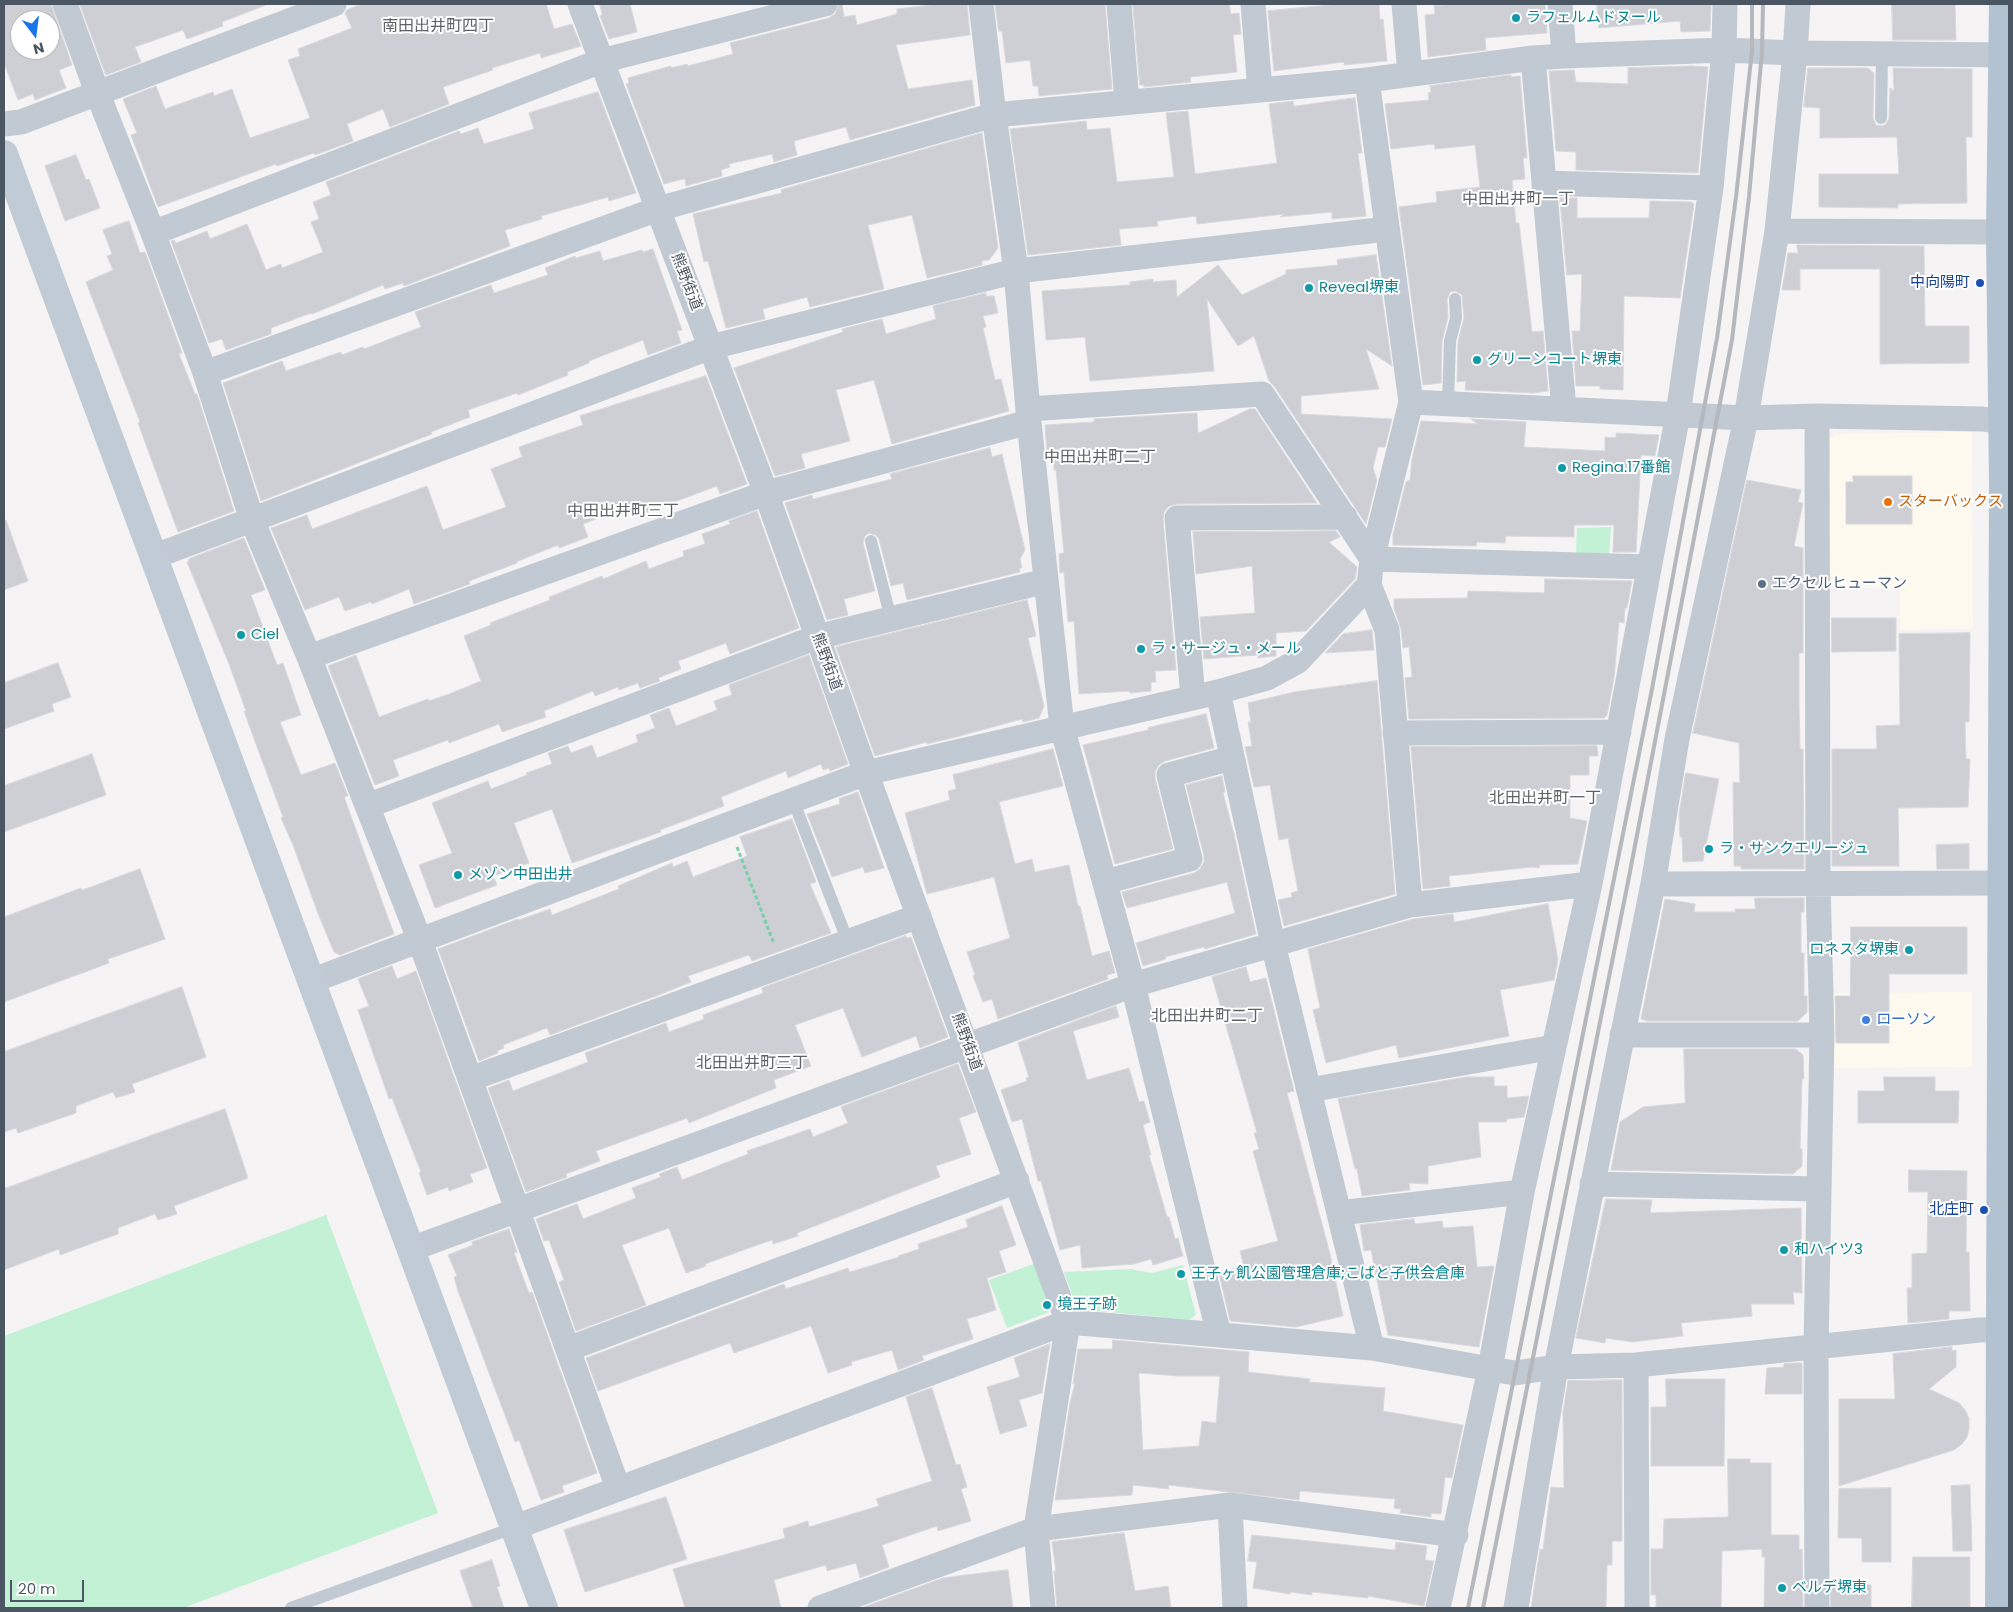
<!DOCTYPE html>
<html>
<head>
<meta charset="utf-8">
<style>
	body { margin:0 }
	#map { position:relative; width:2013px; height:1612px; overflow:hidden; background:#f5f3f3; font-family:Poppins,sans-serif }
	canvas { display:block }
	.frame { position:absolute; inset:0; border:5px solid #4a5661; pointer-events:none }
	.north { position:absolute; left:10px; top:10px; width:50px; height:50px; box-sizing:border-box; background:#fff; border:1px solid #b7bbc0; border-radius:50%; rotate:165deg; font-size:14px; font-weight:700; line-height:20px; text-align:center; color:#4a5661 }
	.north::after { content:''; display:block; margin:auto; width:18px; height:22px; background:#1a73e8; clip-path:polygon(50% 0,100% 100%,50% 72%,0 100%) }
	.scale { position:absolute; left:10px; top:1580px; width:74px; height:22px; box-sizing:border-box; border:2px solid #4a5661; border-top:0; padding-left:6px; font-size:15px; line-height:18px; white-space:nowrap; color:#4a5661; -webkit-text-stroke:4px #fff; paint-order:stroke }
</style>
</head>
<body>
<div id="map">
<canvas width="2013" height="1612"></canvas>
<div class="frame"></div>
<div class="north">N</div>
<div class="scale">20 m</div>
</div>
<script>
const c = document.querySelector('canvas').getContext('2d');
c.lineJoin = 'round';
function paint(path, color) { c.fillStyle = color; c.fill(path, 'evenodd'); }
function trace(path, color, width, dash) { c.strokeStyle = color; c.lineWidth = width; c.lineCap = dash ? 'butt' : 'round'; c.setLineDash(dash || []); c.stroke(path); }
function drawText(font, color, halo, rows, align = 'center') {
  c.font = font + ' Poppins,"Noto Sans JP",sans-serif'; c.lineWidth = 4; c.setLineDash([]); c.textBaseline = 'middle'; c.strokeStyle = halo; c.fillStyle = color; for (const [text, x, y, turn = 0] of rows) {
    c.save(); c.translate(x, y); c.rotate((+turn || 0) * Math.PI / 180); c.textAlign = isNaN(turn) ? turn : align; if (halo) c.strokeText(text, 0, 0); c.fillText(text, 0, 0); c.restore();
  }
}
paint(new Path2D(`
	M1972 432 1973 629 1900 630V588H1827L1826 442 1836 434Z
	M1972 992V1067L1828 1068V993Z`), '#fdf9ef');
paint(new Path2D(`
	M1611 527 1609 555 1576 554 1577 528Z
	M326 1215 438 1513 183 1608H4V1336Z
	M1039 1262 1053 1302 1047 1313 1007 1328 989 1280Z
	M1183 1265 1196 1315 1189 1320 1089 1310 1074 1300 1064 1272 1130 1269 1152 1273Z`), '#c3f1d5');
const building = new Path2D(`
	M4 4H51L72 65 59 70 66 88 35 100 33 94 18 100 4 63ZM20 20H50V50H20Z
	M80 4H266V5L222 22 223 26 187 39 183 30 135 47 141 62 106 75Z
	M361 4H546L554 29 572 24 581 46 541 58 540 53 492 68 493 70 443 87 449 104 390 127 383 109 347 124 353 141 315 155 314 153 277 166 276 164 158 207 131 135 137 133 123 99 156 86 165 109 213 92 214 96 232 89 250 138 310 118 288 60 300 56 298 49 352 28 345 13 347 10Z
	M600 4H630L637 32 609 39 600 16 602 15Z
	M839 4H842L844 17 855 15 857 25 897 14V9L940 4H967L970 35 896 45 908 89 972 80 975 105 850 140 846 127 794 141 797 155 774 162 772 154 729 164 730 167 721 170 722 176 686 186 685 179H683L664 184 626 84 629 83 628 78 671 66V68L687 64 688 66 733 54 730 43 829 18 835 14Z
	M995 4H1105L1112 89 1039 96 1038 86H1033L1030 60 1006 63 1002 31H999Z
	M1133 4H1229L1231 14 1239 13 1241 34 1233 35 1237 72 1190 77 1191 82 1144 87V85H1140Z
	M1341 4H1379L1380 20 1383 19 1387 61 1344 65V62L1274 71 1268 11Z
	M1458 4H1545L1547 33 1485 38 1486 50 1428 57 1425 15 1435 14 1434 6Z
	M1597 4H1711L1710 31 1681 32 1680 21 1599 28Z
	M1892 4H1955L1956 40H1893Z
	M1692 66 1708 67 1698 173 1576 170V152L1556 151 1549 71 1574 70 1576 82 1628 84V68Z
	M1808 68H1868L1874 73 1873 118 1876 125 1881 126 1885 125 1889 119 1890 88 1894 91 1893 68 1972 69V137H1966L1967 203 1898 204V208L1819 207V174H1899L1897 137 1820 138V108L1804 107Z
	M1511 75V77L1520 76 1527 158H1523L1525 179 1512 180 1516 223H1519L1532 332 1543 331 1548 391 1533 393 1465 390 1466 381 1457 382 1458 342 1464 318 1462 295 1455 291 1450 292 1447 299 1448 317 1442 341 1441 383 1423 385 1399 207 1437 202 1436 192 1480 187 1475 145 1435 149 1434 144 1391 149 1385 104 1429 100 1428 93 1431 92 1430 86Z
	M598 92 636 193 609 201 608 197 541 216 542 219 505 230 510 246 404 286 403 283 385 289 383 285 312 314 311 313 271 328V334L226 350 222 339 209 343 171 241 174 240 176 243 207 231 210 239 247 224 266 270 281 264 282 268 323 252 311 222 319 219 313 202 331 195 326 182 459 131 461 134 478 128 484 144 534 129 529 113Z
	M1355 98 1362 153H1358L1366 216 1332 219V212L1280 217 1284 214 1197 224 1196 216 1157 221 1158 226 1119 229 1121 245 1028 255 1010 129 1086 121 1087 130 1110 128 1117 182 1174 177 1166 113 1188 111 1195 174 1277 163 1269 104 1293 101 1294 106Z
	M982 133 998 248 989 260 982 261V265L927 278 912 215 868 225 884 289 810 307 807 297 763 309 765 319 726 328 708 261 704 262 693 214 782 193 781 190Z
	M76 155 86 180 89 179 100 208 65 221 45 166Z
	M1560 198H1577V218H1649L1650 201 1691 202 1694 204 1680 298 1624 296 1623 390 1600 389V386H1576L1572 331H1580L1582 274 1567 275Z
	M129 221 140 253 145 252 182 353 179 354 195 394H197L234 511 178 532 138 423 140 422 86 282 113 270 107 256 112 254 103 230Z
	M1797 245 1924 246 1925 326H1969V363L1880 364V269H1800V290H1782L1788 253H1798Z
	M653 249 682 330 677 331 681 343 648 355 643 340 589 361V363L567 372 568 375 518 395 517 393 468 410 470 417 431 432 432 434 261 501 223 383 282 361 286 371 341 352 342 355 363 347 364 349 421 327 415 312 491 285 494 293 548 275 545 268 575 256 576 258 600 251 603 261 642 250 643 252Z
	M1376 255 1392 366 1366 349 1379 389 1301 396V414L1392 419 1385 447H1378L1373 468 1377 480 1366 524 1274 386 1269 381 1254 336 1238 346 1207 299 1214 371 1090 381 1085 337 1046 340 1042 291 1130 285V282L1153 279V282L1176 280 1177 297 1218 265 1242 295 1286 274V270L1338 265 1337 260Z
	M986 293V296H994L998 313 983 316 986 327 983 328 995 380 1001 379 1009 411 892 444 874 380 836 390 850 441 801 454 805 468 775 476 734 368 843 332 842 329 882 319 886 334 936 319 933 306Z
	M706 376 747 484 720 494 717 486 637 516 632 505 583 524 588 537 559 548 558 545 516 562 517 563 469 581 470 584 414 604 409 589 372 604 371 602 345 611 339 597 305 610 271 528 307 515 312 529 427 486 443 530 506 507 491 469 522 457 519 447 583 425 580 416Z
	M1250 409H1255L1317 503 1177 504 1169 506 1164 512 1163 519 1176 670 1155 671 1156 682H1151V691L1130 693V691L1079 694 1074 621 1068 622 1064 572 1060 573 1059 554 1064 553 1056 470H1054L1053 453 1047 454 1045 425 1094 422V419L1197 413 1198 433Z
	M1471 419 1526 422 1524 447 1605 451V437L1616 438V433L1659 435 1655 456 1641 455 1636 552H1613L1614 525H1574V537L1506 536 1505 543 1477 542 1476 546 1393 545V534L1406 482 1410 480 1412 459 1421 421 1478 424Z
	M990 448 992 457 1002 454 1025 550 1020 559 1022 568H1019L1020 572 907 600 903 583 891 586 879 539 876 535 869 533 865 536 863 543 875 591 844 599 848 615 827 620 785 503 812 495 813 499 892 479 890 474Z
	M1853 476H1912V524H1846V482H1853Z
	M1747 480 1801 490 1798 502 1803 503 1794 546 1803 548V653H1799V702L1800 749H1803L1804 869H1741V866H1734L1733 782 1740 783 1739 743 1693 733Z
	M757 511 799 628 730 654 726 643 678 661 681 669 658 678 660 681 640 688 638 683 619 690 618 687 595 696 593 691 544 711 546 717 502 732 499 724 449 743 448 740 393 760 399 776 375 785 328 666 356 655 379 717 428 699 429 701 449 694 481 681 464 636 491 625 490 623 550 600 549 597 602 576 603 579 646 561 649 569 684 556 683 551 705 544 702 534 730 524 729 521Z
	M4 520H6L28 581 4 590Z
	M1336 531 1340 537 1329 542 1357 567 1355 579 1306 631 1276 633V656L1258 658V655L1204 659 1200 617 1255 613 1252 566 1196 574 1193 532Z
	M244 538 265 590 251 595 277 665 283 663 301 715 280 722 301 775 335 763 348 796 344 797 394 934 340 955 334 952 319 916 293 845 281 818 283 817 253 736 244 711H246L229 664 187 562 189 561V559Z
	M1545 579 1632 581 1627 608H1625L1624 623 1619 622 1614 678 1607 715 1604 718 1409 719 1405 678 1412 677 1409 647 1403 648 1401 629 1394 608V599L1467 598 1468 591 1544 593Z
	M1027 600 1036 636 1028 638 1044 706 1039 718 1023 722 1022 719 956 737 927 744V742L875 756 836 647Z
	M1832 618H1896V651L1832 652Z
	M1372 630 1374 650 1325 653 1343 634Z
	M1970 633 1969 722H1965L1966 759H1970L1968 807 1898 808 1899 866H1832V749H1877L1876 726 1900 725 1899 634Z
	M809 655 848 764 830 771 829 768 823 770 821 764 788 778 786 771 721 797 724 806 660 830 661 832 572 863 552 809 514 823 529 863 493 876 497 885 435 908 419 865 452 853 432 803 488 781 491 789 527 775 526 773 552 764 548 753 568 746 571 753 592 745 597 758 638 742 636 735 655 728 650 715 669 708 676 726 717 710 714 701 732 695 729 685Z
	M58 663 71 697 52 704 54 711 4 729V683Z
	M1377 681 1395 894 1284 926 1278 900 1292 897 1291 893 1298 891 1288 838 1279 840 1270 785 1254 787 1245 747 1252 746 1248 722H1251L1248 703 1294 692Z
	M1206 714 1214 748 1165 761 1159 765 1155 772V778L1173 849 1115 864 1083 745 1148 730V728Z
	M1597 746 1598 756H1589V775H1570V818L1587 821 1578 864 1540 865 1539 868 1532 867 1449 876 1450 886 1423 889 1411 747Z
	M1053 749 1063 786 999 802 1015 864 1032 859 1035 872 1069 865 1078 906H1080L1092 956 1109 951 1115 973 1107 975 1108 979 998 1019 992 999 983 1002 973 976 975 975 967 952 1010 938 994 877 927 894 905 813 950 800 948 791 956 789 953 775Z
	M92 754 106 795 4 832V786Z
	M1686 773 1719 779 1703 861 1683 862 1682 837H1680L1679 815Z
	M1222 776 1225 792 1223 793 1234 834 1256 934 1205 949 1204 947 1165 957 1166 959 1143 966 1136 943 1235 913 1227 882 1127 908 1122 892 1194 873 1200 869 1204 862V856L1186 785Z
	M858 792 884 868 865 873 863 867 832 877 807 814 840 804 839 799Z
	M792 819 816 882 810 884 831 933 752 961 749 955 688 976 691 982 656 996 550 1035 547 1028 503 1045 504 1048 497 1051 498 1053 479 1061 438 949 518 919 519 920 550 909 552 915 619 889 618 886 672 863 673 867 687 861 693 877 747 856 740 837Z
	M1969 844V869H1937L1936 845Z
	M140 869 165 939 108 959 109 963 4 1002V917L81 888 82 890Z
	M1755 898H1804V912H1801V953H1804V996H1807V1012L1798 1021H1648L1641 1019 1665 899 1695 904 1694 912H1735V909H1755Z
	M1548 904 1558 960 1554 980 1500 990 1509 1036 1399 1058 1396 1045 1326 1063 1313 1010 1320 1008 1308 949 1413 919 1453 914 1454 922Z
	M1851 927H1967V974H1889V1043H1836L1835 996H1850Z
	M906 936V938L911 937 948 1037 920 1048 916 1036 862 1057 843 1008 795 1025 811 1066 774 1080 776 1088 689 1123 687 1118 596 1151 600 1161 566 1174 567 1177 526 1192 488 1088 509 1080 513 1091 588 1062 585 1053 666 1023 669 1032 704 1019 703 1015 763 993 762 988Z
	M392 966 397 979 416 971 487 1168 470 1174 473 1182 449 1191 448 1187 427 1195 419 1173 421 1172 392 1098 389 1099 358 1010 369 1006 358 979Z
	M1246 967 1250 982 1266 978 1294 1091 1287 1093 1330 1254 1343 1316 1296 1327 1230 1321 1219 1273 1244 1266 1240 1251 1278 1241 1253 1151 1259 1149 1254 1133H1257L1212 977Z
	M182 987 206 1057 132 1084 135 1092 116 1098 113 1092 76 1106V1113L18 1133 16 1128 4 1132V1052Z
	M1116 1006 1119 1017 1073 1031 1087 1080 1129 1068 1139 1102 1144 1101 1150 1122 1143 1125 1151 1155H1149L1167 1217H1169L1175 1239 1178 1238 1183 1256 1153 1265 1151 1259 1134 1264 1082 1268 1080 1245 1060 1250 1041 1181H1038L1022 1119 1012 1122 1001 1090 1027 1081 1026 1078 1029 1077 1018 1043Z
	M1684 1049H1796L1803 1055 1804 1079H1802L1800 1149H1802V1166L1793 1174 1611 1170 1620 1122 1643 1107 1685 1103Z
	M958 1064 976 1112 959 1118 971 1154 936 1166 940 1177 797 1233 798 1236 773 1244 772 1240 749 1248 705 1264 706 1266 686 1273 669 1228 622 1245 646 1305 576 1331 559 1282 564 1280 549 1240 544 1241 536 1219 577 1204 583 1219 636 1198 632 1188 661 1177 659 1174 677 1167 682 1180 748 1154 747 1151 810 1129 813 1137 848 1123 841 1107Z
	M1467 1077H1494V1086H1507V1098L1529 1096 1524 1117 1507 1119 1506 1122H1478L1481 1157 1428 1166V1184L1409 1183 1410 1190 1362 1196 1357 1169H1355L1338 1099Z
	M1884 1077H1935V1091H1959L1958 1123H1858V1091H1884Z
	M225 1109 248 1178 174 1206 177 1214 158 1220 155 1214 118 1228V1234L60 1255 59 1249 4 1270V1189Z
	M1909 1170 1967 1171 1966 1252H1969L1970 1311H1949V1319L1908 1323 1907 1288H1912V1254L1927 1253 1928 1192H1909Z
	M1606 1199 1652 1200 1650 1213 1801 1208 1802 1293 1793 1292 1794 1304H1751L1752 1316 1681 1323 1683 1336 1632 1342 1606 1338 1605 1343 1576 1338Z
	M1002 1206 1016 1245 999 1251 1006 1272 987 1278 996 1310 967 1319 973 1339 922 1356 924 1360 898 1370 892 1350 851 1362 852 1365 828 1373 811 1326 734 1353 730 1343 598 1391 586 1358 784 1284 786 1289 848 1268 850 1272 899 1257 898 1256 919 1249 918 1244 968 1227 966 1220Z
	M1414 1219 1415 1224 1442 1221 1443 1228 1473 1226 1477 1267 1494 1266 1479 1347 1388 1335 1371 1250 1364 1251 1360 1225Z
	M509 1229 517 1252 514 1253 529 1293 532 1292 597 1473 562 1486 564 1492 541 1500 519 1440 515 1442 511 1431 458 1291 454 1277 457 1276 448 1255 473 1245 472 1242Z
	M1113 1340 1249 1352 1248 1372 1310 1379 1309 1382 1385 1388 1383 1411 1463 1425 1452 1478 1445 1477 1441 1514 1431 1513V1517L1400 1513 1401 1509 1394 1508 1395 1499 1300 1491 1299 1500 1168 1485 1169 1489 1133 1485 1132 1495 1055 1500 1070 1403 1075 1383 1073 1384 1078 1349H1112ZM1139 1373 1179 1376H1220L1216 1423 1202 1421 1199 1446 1143 1450Z
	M1050 1344 1042 1393 1019 1400 1027 1426 1000 1434 987 1387 1020 1377 1014 1358Z
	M1952 1347V1351L1956 1350V1367L1929 1389 1959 1403 1965 1410 1969 1418V1428L1967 1437 1962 1444 1954 1450 1839 1486V1399H1895L1893 1354Z
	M1793 1363H1802V1394H1765L1767 1368 1784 1367V1364Z
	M1666 1379H1725L1724 1466H1651V1407H1666Z
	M1622 1380V1541H1612V1565H1607L1606 1608H1531L1540 1549 1543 1550 1551 1487 1564 1488 1563 1412 1568 1381Z
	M932 1388 956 1465 960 1464 967 1487 961 1489 971 1521 938 1531 937 1526 882 1545 889 1567 860 1578 856 1563 827 1571 826 1565 774 1580 781 1608H685L673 1569 785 1538 783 1529 808 1521 809 1527 879 1506 876 1499 932 1481 906 1397Z
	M1728 1459H1750V1463H1771V1535H1799V1550L1802 1549 1803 1608H1764L1765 1557H1762V1549L1722 1551 1721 1608H1656V1595H1651V1549H1663L1664 1519 1728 1517Z
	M1970 1485 1972 1551H1953L1951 1486Z
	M1891 1488V1562H1862V1538H1838L1839 1489Z
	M666 1497 687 1559 585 1592 564 1530Z
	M1124 1533 1135 1591 1168 1586 1171 1608H1057L1054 1571H1056L1052 1542Z
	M1252 1535 1395 1550 1396 1542 1427 1546 1425 1560 1434 1561 1424 1606 1368 1596V1598L1312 1592V1595L1290 1592V1594L1253 1588 1257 1562 1248 1561Z
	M1913 1557H1970V1608H1912Z
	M492 1560 500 1586 497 1587 504 1608H473L460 1571Z
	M1008 1570 1013 1608H861L943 1578Z
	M1831 1584 1871 1585V1608H1831Z`);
paint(building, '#cdcfd5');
trace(building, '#d7d9de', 1);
trace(new Path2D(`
	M737 847 774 944`), '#7ad0a6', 3, [4, 2.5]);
trace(new Path2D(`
	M1881 118 1882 54
	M1448 404 1450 341 1456 318 1455 299
	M871 541 891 619
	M793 800 848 942
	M291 1608 513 1528`), '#c1cad2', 12);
trace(new Path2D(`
	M65 4 97 92 153 233 205 373 252 520 309 657 420 941 618 1488
	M580 4 766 493 866 773 1068 1322 1036 1529 1043 1608
	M981 4 994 115 1016 271 1029 422 1062 727 1133 985 1219 1335
	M1119 4 1127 102
	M1253 4 1260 90
	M1404 4 1410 74
	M1560 4 1564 56
	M1533 58 1564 409
	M1367 80 1411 402 1746 418 1817 416 1983 419 2009 423
	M4 124 21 122 334 4
	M1544 183 1711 188
	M1777 231 2000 232
	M153 233 601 61 825 4
	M205 373 658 209 994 115 1367 80 1533 58 1564 56 1724 50 1795 53 2009 55
	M1028 409 1262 394 1372 559
	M153 557 711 347 1016 271 1387 229
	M1372 559 1649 567
	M309 657 766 493 1029 422
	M1218 692 1273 944 1372 1348
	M1193 697 1177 518 1345 517
	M1395 733 1619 732
	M367 806 817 637 1046 581
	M1105 882 1190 859 1169 775 1232 758
	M1653 884 2009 883
	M1410 905 1387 630 1369 585 1372 559 1411 402
	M311 981 866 773 1218 692 1267 678 1298 661 1369 585
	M1622 1035H1822
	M470 1079 919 916
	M1309 1090 1554 1047
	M1592 1184 1819 1189
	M1339 1213 1522 1192
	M411 1249 1133 985 1410 905 1590 884
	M568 1349 1017 1181
	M1636 1365 1637 1608
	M1230 1505 1235 1608
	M513 1528 1068 1322 1372 1348 1490 1369 1522 1192 1590 884 1678 414 1711 188 1724 50 1725 4
	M820 1608 1036 1529 1230 1505 1456 1535
	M1438 1608 1490 1369 1515 1373 1556 1367 1636 1365 1980 1330H2009
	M1516 1608 1556 1367 1653 884 1677 739 1746 418 1777 231 1795 53 1798 4
	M1817 1608 1816 1347 1822 1035 1818 883 1817 416`), '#c1cad2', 25);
trace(new Path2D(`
	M4 154 544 1608`), '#c1cbd6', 28);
trace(new Path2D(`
	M1999 1608 2003 484 2000 232 2003 4`), '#b3c2d1', 28);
trace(new Path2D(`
	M1468 1608 1652 689 1717 338 1736 197 1752 51V4
	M1483 1608 1628 882 1732 340 1749 197 1762 52 1763 4`), '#b5b8bd', 4);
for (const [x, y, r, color] of [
	[1516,18,5,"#0f9aa8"],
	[1980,283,5,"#1a4fb4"],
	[1309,288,5,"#0f9aa8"],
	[1477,360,5,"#0f9aa8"],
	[1562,468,5,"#0f9aa8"],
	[1888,502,5,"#e8710a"],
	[1762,584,5,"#5c6f8a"],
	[241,635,5,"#0f9aa8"],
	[1141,649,5,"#0f9aa8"],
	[1709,849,5,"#0f9aa8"],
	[458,875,5,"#0f9aa8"],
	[1909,950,5,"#0f9aa8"],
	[1866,1020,5,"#3f7fe0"],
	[1984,1210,5,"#1a4fb4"],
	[1784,1250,5,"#0f9aa8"],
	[1181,1274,5,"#0f9aa8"],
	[1047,1305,5,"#0f9aa8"],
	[1782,1588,5,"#0f9aa8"]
]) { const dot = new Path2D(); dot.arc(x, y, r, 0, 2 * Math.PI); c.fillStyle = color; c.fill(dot); trace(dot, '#fff', 2); }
drawText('15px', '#0d838f', '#fff', [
	["ラフェルムドヌール",1526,18],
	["Reveal堺東",1319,288],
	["グリーンコート堺東",1487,360],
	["Regina.17番館",1572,468],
	["Ciel",251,635],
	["ラ・サージュ・メール",1151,649],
	["ラ・サンクエリージュ",1719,849],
	["メゾン中田出井",468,875],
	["ロネスタ堺東",1899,950,"right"],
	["和ハイツ3",1794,1250],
	["王子ヶ飢公園管理倉庫;こばと子供会倉庫",1191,1274],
	["境王子跡",1057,1305],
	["ベルデ堺東",1792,1588]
], 'left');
drawText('15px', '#4a5661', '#fff', [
	["熊野街道",686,282,69],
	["熊野街道",826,662,70],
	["熊野街道",966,1042,70]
]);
drawText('15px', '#164399', '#fff', [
	["中向陽町",1970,283],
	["北庄町",1974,1210]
], 'right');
drawText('15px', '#c56008', '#fff', [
	["スターバックス",1898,502]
], 'left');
drawText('15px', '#4e5e75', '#fff', [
	["エクセルヒューマン",1772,584]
], 'left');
drawText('15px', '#366cbe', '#fff', [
	["ローソン",1876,1020]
], 'left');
drawText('16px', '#5f6368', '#fff', [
	["南田出井町四丁",438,27],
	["中田出井町一丁",1518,200],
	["中田出井町二丁",1100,458],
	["中田出井町三丁",623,512],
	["北田出井町一丁",1545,799],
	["北田出井町二丁",1207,1017],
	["北田出井町三丁",752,1064]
]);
</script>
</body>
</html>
